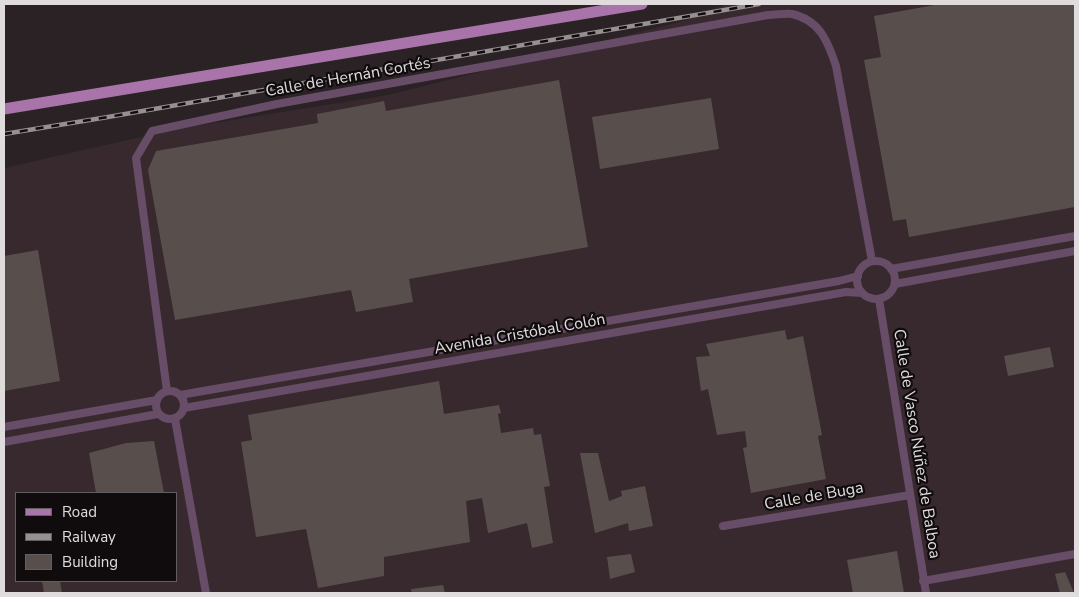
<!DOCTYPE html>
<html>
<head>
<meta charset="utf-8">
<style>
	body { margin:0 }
	#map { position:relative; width:1079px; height:597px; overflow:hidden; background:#2a2224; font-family:"Nunito Sans",sans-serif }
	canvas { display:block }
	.frame { position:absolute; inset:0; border:5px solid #e0dbdc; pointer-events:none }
	.legend { position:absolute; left:15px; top:492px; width:162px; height:90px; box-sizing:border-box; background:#100c0d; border:1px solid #635f60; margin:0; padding:6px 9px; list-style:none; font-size:15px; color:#e0dbdc }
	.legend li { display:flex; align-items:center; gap:10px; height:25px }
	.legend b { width:25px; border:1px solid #635f60 }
</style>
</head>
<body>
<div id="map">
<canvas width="1079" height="597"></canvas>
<div class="frame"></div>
<ul class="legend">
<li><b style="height:6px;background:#a874a9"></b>Road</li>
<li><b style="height:6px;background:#969091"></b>Railway</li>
<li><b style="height:14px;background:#584f4d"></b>Building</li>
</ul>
</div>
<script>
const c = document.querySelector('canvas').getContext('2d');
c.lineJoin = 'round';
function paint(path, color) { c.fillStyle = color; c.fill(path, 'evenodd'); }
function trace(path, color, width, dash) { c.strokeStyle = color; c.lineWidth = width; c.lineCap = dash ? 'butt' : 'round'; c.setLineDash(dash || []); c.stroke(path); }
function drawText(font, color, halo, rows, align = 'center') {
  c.font = font + ' "Nunito Sans",sans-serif'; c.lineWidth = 4.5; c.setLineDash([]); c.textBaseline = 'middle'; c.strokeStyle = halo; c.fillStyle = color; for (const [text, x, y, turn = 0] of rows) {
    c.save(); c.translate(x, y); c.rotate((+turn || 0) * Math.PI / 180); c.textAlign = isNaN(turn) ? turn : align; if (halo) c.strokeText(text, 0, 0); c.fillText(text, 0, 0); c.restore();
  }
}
paint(new Path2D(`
	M727 4H1075V593H4V168L176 129 388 95 683 21ZM16 493H176V581H16Z`), '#37292e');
paint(new Path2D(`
	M940 4H1075V207L909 237 906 219 893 221 864 60 881 57 874 16Z
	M559 80 588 247 409 279 413 302 356 312 351 290 175 320 148 170 156 151 318 123 317 114 384 101 386 111Z
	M711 98 719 149 600 169 592 117Z
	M38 250 60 381 4 391V256Z
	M785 330 787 340 803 336 822 435 818 436 826 479 751 493 743 448 747 447 745 431 717 435 708 389 701 391 696 357 710 356 706 344Z
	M1050 347 1054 367 1008 376 1004 356Z
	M439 381 444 414 499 405 501 413 498 414 501 433 533 428 534 435 541 434 550 486 544 487 553 543 532 548 527 523 488 533 482 498 466 501 470 542 384 557V576L318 588 306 529 256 537 241 442 252 440 248 415Z
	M154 441 164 493H96L89 453 126 443Z
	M580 453H598L609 501 622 496 621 491 645 486 653 526 629 531 628 523 595 533Z
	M897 551 904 593H853L847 560Z
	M631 554 635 572 610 579 607 557Z
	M1065 572 1074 593H1060L1055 574Z
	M42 581H60L62 593H44Z
	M443 585 445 593H412L411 589Z`), '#584f4d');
trace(new Path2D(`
	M857 280a19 19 0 1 1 38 0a19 19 0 1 1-38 0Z
	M891 269 1075 236
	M895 284 1075 251
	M879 299 926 593
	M156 405a14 14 0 1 1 28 0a14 14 0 1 1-28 0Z
	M167 391 136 158 152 131 277 104 768 15C776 15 785 13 792 14 820 20 828 42 836 66L872 261
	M180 395 839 281 858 276
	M184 408 846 292 862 293
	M175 419 206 593
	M4 427 157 400
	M4 442 158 414
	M723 526 910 495
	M923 581 1075 554`), '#674d67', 8);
trace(new Path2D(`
	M4 109 642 4`), '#a874a9', 11);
const rail = new Path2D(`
	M4 134 108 117 759 4`);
trace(rail, '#969091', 4.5);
trace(rail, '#100c0d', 2.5, [8]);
drawText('16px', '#e0dbdc', '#100c0d', [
	["Calle de Hernán Cortés",348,78,-10],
	["Avenida Cristóbal Colón",520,335,-10],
	["Calle de Vasco Núñez de Balboa",916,444,81],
	["Calle de Buga",814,497,-10]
]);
</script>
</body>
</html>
